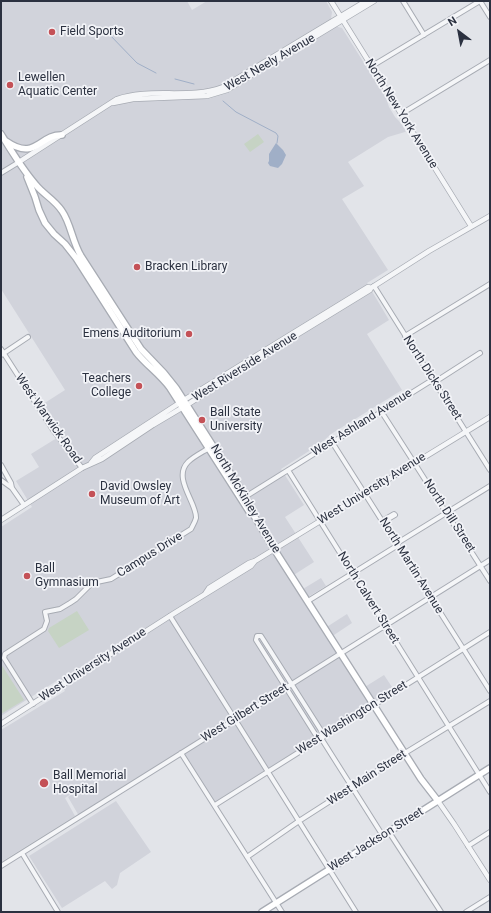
<!DOCTYPE html>
<html>
<head>
<meta charset="utf-8">
<style>
	body { margin:0 }
	#map { position:relative; width:491px; height:913px; overflow:hidden; background:#e2e4e9; font-family:Roboto,sans-serif }
	canvas { display:block }
	.frame { position:absolute; inset:0; border:2px solid #2b3140; pointer-events:none }
	.north { position:absolute; left:439px; top:12px; width:40px; height:40px; -webkit-text-stroke:3px #f2f3f7; paint-order:stroke; rotate:328deg; font-size:11px; font-weight:700; line-height:16px; text-align:center; color:#2b3140 }
	.north::after { content:''; display:block; margin:auto; width:14px; height:18px; background:#2b3140; clip-path:polygon(50% 0,100% 100%,50% 72%,0 100%) }
</style>
</head>
<body>
<div id="map">
<canvas width="491" height="913"></canvas>
<div class="frame"></div>
<div class="north">N</div>
</div>
<script>
const c = document.querySelector('canvas').getContext('2d');
c.lineJoin = 'round';
function paint(path, color) { c.fillStyle = color; c.fill(path, 'evenodd'); }
function trace(path, color, width, dash) { c.strokeStyle = color; c.lineWidth = width; c.lineCap = dash ? 'butt' : 'round'; c.setLineDash(dash || []); c.stroke(path); }
function drawText(font, color, halo, rows, align = 'center') {
  c.font = font + ' Roboto,sans-serif'; c.lineWidth = 3.5; c.setLineDash([]); c.textBaseline = 'middle'; c.strokeStyle = halo; c.fillStyle = color; for (const [text, x, y, turn = 0] of rows) {
    c.save(); c.translate(x, y); c.rotate((+turn || 0) * Math.PI / 180); c.textAlign = isNaN(turn) ? turn : align; if (halo) c.strokeText(text, 0, 0); c.fillText(text, 0, 0); c.restore();
  }
}
paint(new Path2D(`
	M1 1H187L192 10 207 1H326L332 12 331 19 338 27 342 28 386 98 389 107 395 117 399 121 406 131 405 132 388 137 348 162 364 186 342 199 388 270 367 283 389 320 367 334 402 390 331 434 320 444 281 469 304 505 285 517 314 562 289 578 298 592 321 578 326 586 303 600 322 630 347 614 352 623 328 639 360 690 384 675 394 690 215 802 182 751 79 816 68 797 77 790 65 798 75 816 1 862V730L65 691 58 680 1 716V527L32 507 16 481 39 467 31 454 60 436 40 406 65 390 1 289Z
	M116 801 151 852 120 873 117 885 112 889 105 881 62 908 29 856Z`), '#d1d3db');
paint(new Path2D(`
	M258 134 264 142 250 152 244 144Z
	M77 611 89 630 59 648 48 631 49 628Z
	M1 664 24 700 1 714Z`), '#c6d3c4');
paint(new Path2D(`
	M276 143 283 150 286 155 282 164 278 168 270 166 268 163 269 161V154Z`), '#a0afc7');
trace(new Path2D(`
	M107 32 137 63 156 73
	M175 79 194 84
	M223 101 236 112 276 133 278 136 277 143`), '#a0afc7', 1);
const minor = new Path2D(`
	M403 1 424 35
	M480 1 490 17
	M372 66 480 1
	M401 114 490 60
	M1 173 19 162
	M374 286 490 470
	M405 336 490 284
	M1 349 53 430 82 468
	M1 355 28 337
	M381 411 490 581
	M332 442 490 691
	M1 465 11 483 12 488 24 505
	M288 470 490 792
	M1 480 12 488
	M245 497 429 382 438 380 480 353
	M382 521 394 514 395 515 383 522
	M308 601 395 547 399 542 490 486
	M170 616 356 912
	M33 704 4 658 5 654 44 629 47 621 45 612 60 609 70 603 76 599 92 583 111 579 191 529C193 525 195 522 196 518 197 503 172 478 188 462 194 456 203 452 209 448
	M321 738 317 737 256 640 257 636H261L322 732 321 738 383 836
	M181 753 282 912
	M215 805 490 632
	M389 832 441 912
	M468 846 490 832
	M22 853 58 912
	M247 857 299 821 405 753 490 701
	M1 866 490 560
	M466 912 490 897`);
const tertiary = new Path2D(`
	M331 1 471 226
	M113 103 133 99 207 96 227 90 374 1
	M19 162 117 99C151 87 189 100 223 87L366 1
	M91 463 95 458 184 400 368 287 371 288
	M1 520 82 468 102 459 153 425 190 403 272 350 370 290 371 288 429 251 490 216
	M205 594 209 588 249 563 255 561 490 417
	M1 724 173 614 251 566 255 561
	M438 801 454 824 490 880`);
const secondary = new Path2D(`
	M1 134C12 152 22 169 36 185 43 194 55 200 62 211 71 224 72 241 81 256L141 349 164 373 176 388 243 493 253 511V514L274 549 421 779 438 801
	M6 141C36 162 39 134 62 135
	M27 177 35 197 39 210 45 223 54 234 65 244 76 258 136 352C146 365 160 374 170 388L243 502 250 513 253 514
	M262 912 490 768`);
trace(minor, '#a7abb3', 6);
trace(tertiary, '#a7abb3', 6);
trace(secondary, '#a7abb3', 8);
trace(minor, '#f5f6f8', 4);
trace(tertiary, '#f5f6f8', 4.5);
trace(secondary, '#fff', 5.5);
for (const [x, y, r, color] of [
	[52,32,4,"#c45157"],
	[10,85,4,"#c45157"],
	[137,267,4,"#c45157"],
	[189,334,4,"#c45157"],
	[139,386,4,"#c45157"],
	[202,420,4,"#c45157"],
	[92,494,4,"#c45157"],
	[27,576,4,"#c45157"],
	[44,783,5,"#c45157"]
]) { const dot = new Path2D(); dot.arc(x, y, r, 0, 2 * Math.PI); c.fillStyle = color; c.fill(dot); trace(dot, '#f2f3f7', 1.5); }
drawText('12px', '#2b3140', '#f2f3f7', [
	["Field Sports",60,32],
	["Lewellen",18,78],
	["Aquatic Center",18,92],
	["Bracken Library",145,267],
	["Emens Auditorium",181,334,"right"],
	["Teachers",131,379,"right"],
	["College",131,393,"right"],
	["Ball State",210,413],
	["University",210,427],
	["David Owsley",100,487],
	["Museum of Art",100,501],
	["Ball",35,569],
	["Gymnasium",35,583],
	["Ball Memorial",53,776],
	["Hospital",53,790]
], 'left');
drawText('12px', '#2b3140', '#f2f3f7', [
	["West Neely Avenue",270,63,-30],
	["North New York Avenue",401,114,58],
	["West Riverside Avenue",245,367,-32],
	["North Dicks Street",432,378,57],
	["West Warwick Road",48,419,55],
	["West Ashland Avenue",362,423,-32],
	["West University Avenue",372,489,-32],
	["North McKinley Avenue",245,499,59],
	["North Dill Street",449,516,57],
	["Campus Drive",150,555,-32],
	["North Martin Avenue",411,566,58],
	["North Calvert Street",368,598,58],
	["West University Avenue",93,665,-33],
	["West Gilbert Street",245,713,-32],
	["West Washington Street",352,718,-32],
	["West Main Street",367,778,-33],
	["West Jackson Street",376,840,-32]
]);
</script>
</body>
</html>
